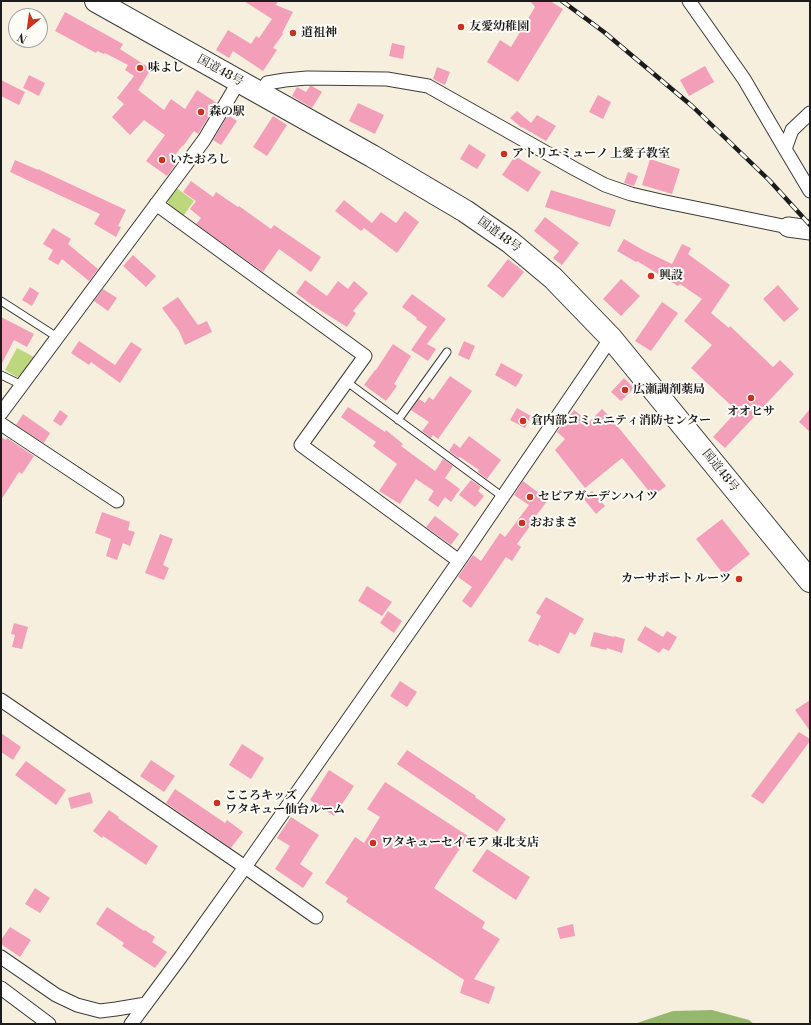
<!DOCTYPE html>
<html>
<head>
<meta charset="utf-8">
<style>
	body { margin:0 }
	#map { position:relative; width:811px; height:1025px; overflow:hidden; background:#f6efdd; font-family:"Libre Bodoni",serif }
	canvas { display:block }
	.frame { position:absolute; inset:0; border:2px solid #1c1c1c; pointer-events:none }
	.north { position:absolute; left:8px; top:8px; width:40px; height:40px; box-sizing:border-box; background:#fdfcf7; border:1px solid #a3a29f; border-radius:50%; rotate:209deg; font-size:11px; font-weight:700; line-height:16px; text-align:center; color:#1c1c1c }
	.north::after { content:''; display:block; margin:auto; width:14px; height:18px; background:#c8321e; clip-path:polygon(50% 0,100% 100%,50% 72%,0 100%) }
</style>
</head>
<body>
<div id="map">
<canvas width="811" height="1025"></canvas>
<div class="frame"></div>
<div class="north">N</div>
</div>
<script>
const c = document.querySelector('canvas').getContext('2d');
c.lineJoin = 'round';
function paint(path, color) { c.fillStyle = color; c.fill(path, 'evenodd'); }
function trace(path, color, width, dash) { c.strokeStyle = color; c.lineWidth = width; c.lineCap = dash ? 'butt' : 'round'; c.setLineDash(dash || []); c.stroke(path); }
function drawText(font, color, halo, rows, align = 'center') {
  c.font = font + ' "Libre Bodoni","Noto Serif JP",serif'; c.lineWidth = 4; c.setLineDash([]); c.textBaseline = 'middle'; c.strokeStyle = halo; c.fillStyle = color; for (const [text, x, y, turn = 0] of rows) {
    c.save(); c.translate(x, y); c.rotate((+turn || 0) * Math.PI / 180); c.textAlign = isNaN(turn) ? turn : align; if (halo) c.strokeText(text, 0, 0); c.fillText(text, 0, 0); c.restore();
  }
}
paint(new Path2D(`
	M175 187 194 201 181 219 170 210 167 198Z
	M17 348 34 357 25 373 17 377 5 370Z`), '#bdd77c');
paint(new Path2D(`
	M712 1010 749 1020 754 1024H634L673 1011Z`), '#96b86c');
paint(new Path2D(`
	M244 1H278L276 5 293 12 282 33 283 34 273 48 277 50 263 71 233 51 229 58 216 50 228 30 251 44 256 36 259 38 272 19Z
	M530 1H550L563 9 518 82 487 62 500 40 511 47 535 7Z
	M65 12 123 44 120 49 151 69 138 90 164 110 171 99 185 109 197 90 217 103 198 134 194 131 183 146H182L170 162 175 165 167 176 146 161 165 135 144 120 130 135 112 117 124 104 117 98 134 76 125 70 128 65 105 53 104 54 97 51 96 53 55 31Z
	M392 43 405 46 403 59 389 56Z
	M705 66 714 82 689 96 680 80Z
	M437 67 450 72 445 85 433 79Z
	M29 75 45 83 39 96 23 88Z
	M1 80 25 92 19 105 1 96Z
	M310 86H312L322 92 312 108 292 96 297 87 306 92Z
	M598 95 611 102 603 119 589 112Z
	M358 103 384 115 375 134 349 121Z
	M517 111 531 123 537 115 556 126 546 141 522 127V128L510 118Z
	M228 115 237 121 221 145 213 140Z
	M273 116 287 125 267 156 253 147Z
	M469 144 486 155 477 169 460 159Z
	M515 156 541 172 528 192 502 175Z
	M650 159 680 169 672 194 642 185Z
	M15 160 38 170V169L126 210 118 226 121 227 116 237 94 224 100 214 10 172Z
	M628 172 638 176 634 186 624 183Z
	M191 181 213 197 216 192 238 207 239 206 271 229 274 225 321 257 311 272 279 249 263 272 196 224 201 218 190 209 196 201 183 192Z
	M551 190 616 210 610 227 545 207Z
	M344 200 372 223 381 212 396 223 405 211 419 222 397 253 364 228 361 231 335 211Z
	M545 217 579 243 562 265 553 258 559 251 534 231Z
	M53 228 71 239 68 244 98 269 89 281 62 259 58 265 48 259 53 250 43 244Z
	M624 239 643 250 672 264 682 244 691 248 688 254 730 285 711 313 729 328 730 326 773 367 780 360 794 374 725 448 713 437 737 411 691 368 712 345 684 321 702 299 680 284 678 286 637 261 636 262 617 251Z
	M133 255 156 276 146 287 123 266Z
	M508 259 524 272 503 298 487 286Z
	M621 279 640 296 621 316 603 299Z
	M305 280 327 296 338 281 348 289 354 281 368 293 353 311 356 313 347 327 312 305 296 293Z
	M778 285 799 309 784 322 763 299Z
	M30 287 39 293 32 306 22 300Z
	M103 289 117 298 108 311 94 301Z
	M412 294 446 319 427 344 436 349 428 361 411 350 427 327 416 319 417 318 402 307Z
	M178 297 198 325 207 321 212 332 185 345 179 331 162 308Z
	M662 302 678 313 651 351 635 341Z
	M1 317 34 334 27 347 14 340 1 365Z
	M79 341 115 365 131 342 142 349 120 383 91 362 89 365 71 353Z
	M464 341 475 346 469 360 458 355Z
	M393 344 411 356 394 384 397 386 386 401 364 385 375 370H376Z
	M501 363 523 375 516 387 495 375Z
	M450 376 472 391 438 439 433 435 431 438 422 431 429 422 411 410 419 399 425 403 429 397 433 400Z
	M624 378 634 388 621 401 611 392Z
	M348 407 385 432 386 430 403 444 401 446 435 471 443 459 453 466 445 478 460 489 451 502 445 497 438 507 428 500 434 491 416 479 400 504 379 491 397 464 373 446 376 442 341 417Z
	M517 408 531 416 525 428 510 420Z
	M602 409 610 417 666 486 653 496 622 458 585 488 555 450 565 439 557 432 574 410 589 422Z
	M810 409V432L799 422Z
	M60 410 68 416 61 426 53 421Z
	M23 414 50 433 44 443 16 425Z
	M469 436 501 460 487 479 478 472 479 470 460 457 459 458 449 451 454 443 460 448Z
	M1 437 6 440 7 438 34 456 22 474 19 472 1 500Z
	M471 480 481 487 478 491 484 496 475 507 459 495Z
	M523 481 548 500 532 521 533 522 517 544 521 547 512 561 506 557 471 608 462 601 472 587 458 577 473 555 481 561 500 533 505 537 529 505 514 495Z
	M592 491 605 506 596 514 583 498Z
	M102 512 130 522 128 530 135 532 130 546 123 543 117 560 106 556 111 539 95 533Z
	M435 516 459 534 451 545 426 527Z
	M722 519 750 554 724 575 696 539Z
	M160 534 173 539 163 565 169 568 164 580 145 573Z
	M367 586 392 602 382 616 358 601Z
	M546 597 584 619 575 635 570 632 559 654 539 644 538 646 528 641 541 616 536 613Z
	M388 611 402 621 394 633 380 623Z
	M14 623 28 627 22 649 12 647 15 635 11 634Z
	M645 626 663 637 667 631 677 637 669 651 663 648 659 653 637 640Z
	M594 632 614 637V636L625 639 622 653 607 648 606 650 590 646Z
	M400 681 417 692 407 707 390 696Z
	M810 700V731L795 710Z
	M799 732 810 739V741L763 804 751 796Z
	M1 733 21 747 13 760 1 752Z
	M242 744 264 758 251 779 229 765Z
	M407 750 476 796 475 797 506 819 497 832 397 764Z
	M151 760 175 776 164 792 140 776Z
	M26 761 66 790 56 805 15 775Z
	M329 770 354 786 334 816 310 800Z
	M385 782 468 836 434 888 485 922 482 928 500 939 474 979 495 987 489 1004 460 993 464 980 346 902 348 898 325 883 355 837 364 843 380 817 367 809Z
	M175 789 225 823 227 820 243 832 231 848 166 803Z
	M90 792 93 803 71 809 68 798Z
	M109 810 119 817 118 818 158 846 146 865 103 836 102 838 93 831Z
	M291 817 319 835 300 864 313 873 303 888 275 869 290 846 277 838Z
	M487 849 530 877 516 900 472 871Z
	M35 888 50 898 40 913 25 904Z
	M107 907 144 931 145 930 155 937 152 942 167 952 155 968 122 946 124 943 96 924Z
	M573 924 575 936 560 939 557 928Z
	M10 927 31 940 20 957 1 944V940Z`), '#f49fba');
const lane = new Path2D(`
	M1 301 57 337
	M1 375 22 385
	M347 382 503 497
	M398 420 447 352`);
const street = new Path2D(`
	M689 1 744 79 785 149
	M261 93 267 83 285 80 307 78 387 79 428 86 575 169 605 185 631 194 661 201 788 227
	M810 113 792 130 785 149 810 191
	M156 204 365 356 301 445 459 561
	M1 413 204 140 222 110 239 81
	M1 424 117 501
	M1 700 245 867 316 917
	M1 957 56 995 77 1005 100 1011 116 1009 146 1004
	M1 988 49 1024
	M131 1024 180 958 245 867 459 561 611 338`);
const secondary = new Path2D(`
	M788 227 810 230`);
const highway = new Path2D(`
	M96 1 372 156 465 211 510 242 553 278 611 338 810 581`);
trace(lane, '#3d3c39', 9);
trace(street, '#3d3c39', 15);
trace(secondary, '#3d3c39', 21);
trace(highway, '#3d3c39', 24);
trace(lane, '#fff', 7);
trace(street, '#fff', 13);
trace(secondary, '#fff', 19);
trace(highway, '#fff', 22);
const rail = new Path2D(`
	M562 1 604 32 692 106 769 180 810 225`);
trace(rail, '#1c1c1c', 4.5);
trace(rail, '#fdfcf7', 3, [9]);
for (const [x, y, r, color] of [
	[461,27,4,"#c8321e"],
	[293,33,4,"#c8321e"],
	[140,68,4,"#c8321e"],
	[201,112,4,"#c8321e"],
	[504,154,4,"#c8321e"],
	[162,160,4,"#c8321e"],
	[651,276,4,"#c8321e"],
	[625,390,4,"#c8321e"],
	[751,398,4,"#c8321e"],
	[523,421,4,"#c8321e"],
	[530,497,4,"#c8321e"],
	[522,523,4,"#c8321e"],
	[739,579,4,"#c8321e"],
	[217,803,4,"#c8321e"],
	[373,843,4,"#c8321e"]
]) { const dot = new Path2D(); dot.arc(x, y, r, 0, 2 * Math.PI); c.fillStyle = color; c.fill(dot); trace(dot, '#fdfcf7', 1.5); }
drawText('bold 12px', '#1c1c1c', '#fdfcf7', [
	["友愛幼稚園",469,27],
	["道祖神",301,33],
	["味よし",148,68],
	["森の駅",209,112],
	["アトリエミューノ 上愛子教室",512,154],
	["いたおろし",170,160],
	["興設",659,276],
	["広瀬調剤薬局",633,390],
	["オオヒサ",751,412,"center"],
	["倉内部コミュニティ消防センター",531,421],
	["セピアガーデンハイツ",538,497],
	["おおまさ",530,523],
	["カーサポート ルーツ",731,579,"right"],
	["こころキッズ",225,796],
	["ワタキュー仙台ルーム",225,810],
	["ワタキューセイモア 東北支店",381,843]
], 'left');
drawText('12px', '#1c1c1c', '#fdfcf7', [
	["国道48号",220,71,29],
	["国道48号",499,235,36],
	["国道48号",720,471,51]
]);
</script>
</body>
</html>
